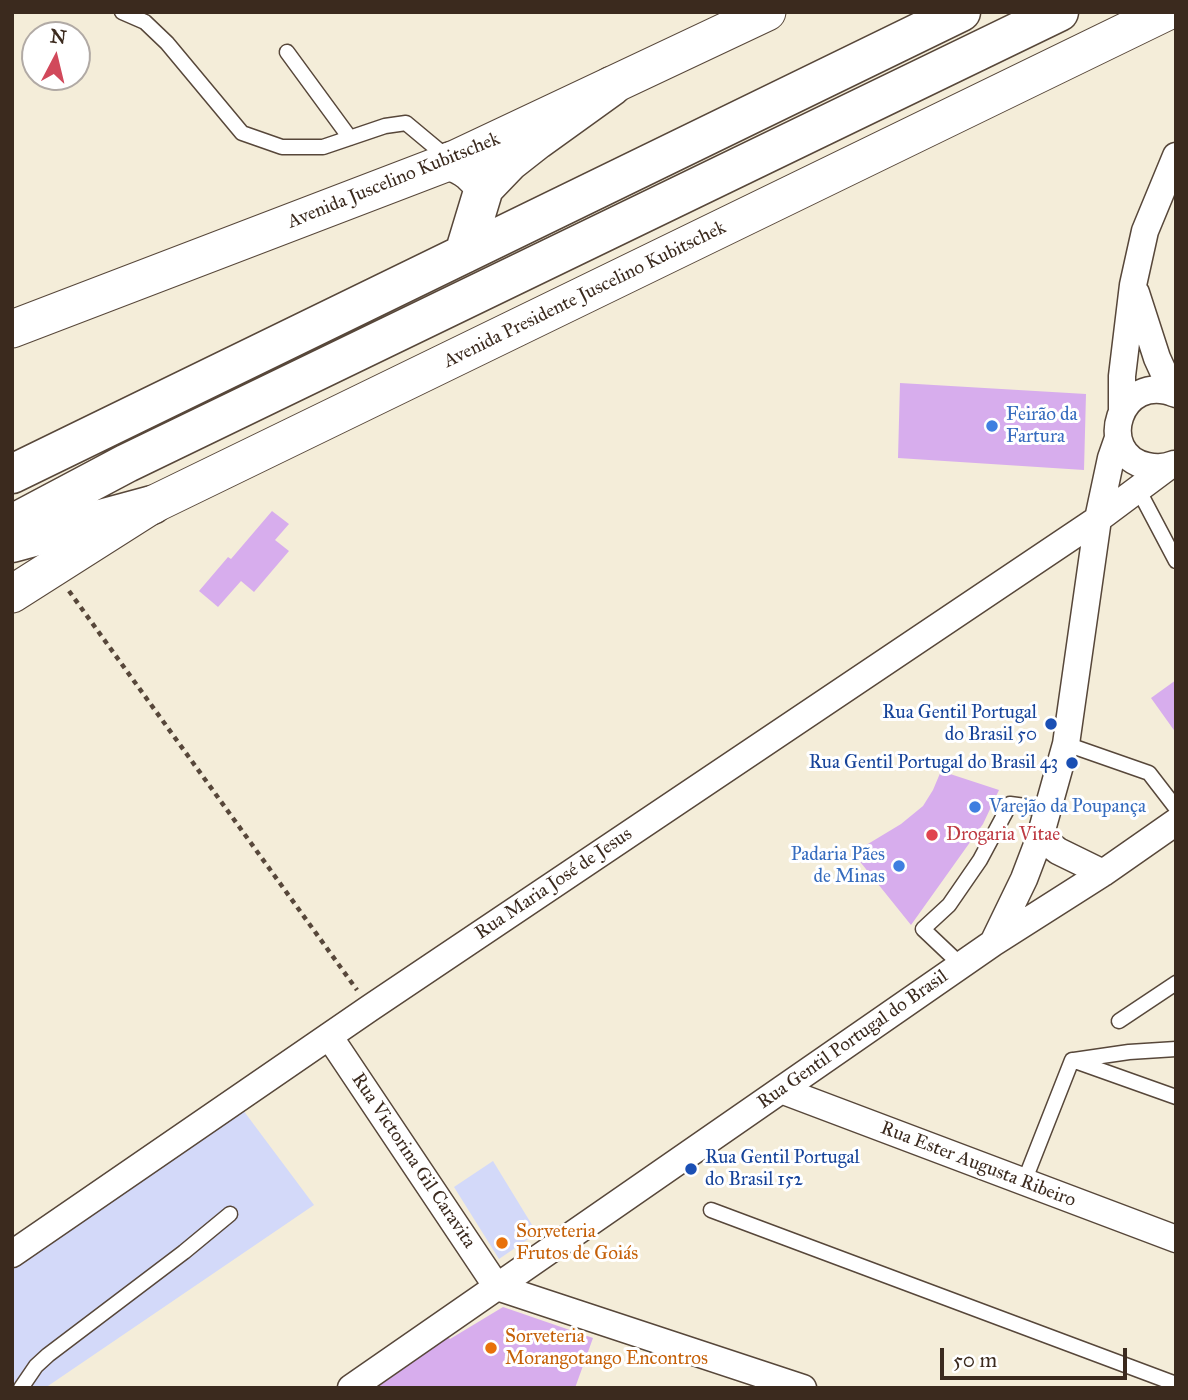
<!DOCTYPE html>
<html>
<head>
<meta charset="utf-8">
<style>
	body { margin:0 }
	#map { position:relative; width:1188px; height:1400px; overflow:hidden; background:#f4edd9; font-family:"IM FELL Great Primer",serif }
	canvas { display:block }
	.frame { position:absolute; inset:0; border:14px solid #3b2a1e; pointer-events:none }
	.north { position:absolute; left:21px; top:21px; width:70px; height:70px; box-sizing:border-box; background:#fff; border:2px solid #b1aaa5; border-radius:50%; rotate:7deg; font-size:19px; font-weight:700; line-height:28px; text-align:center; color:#3b2a1e }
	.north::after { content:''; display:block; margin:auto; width:24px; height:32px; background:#d1495b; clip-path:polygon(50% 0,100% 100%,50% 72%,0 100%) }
	.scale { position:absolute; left:940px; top:1348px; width:187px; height:32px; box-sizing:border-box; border:4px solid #3b2a1e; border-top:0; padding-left:9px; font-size:21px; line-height:24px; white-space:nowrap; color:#3b2a1e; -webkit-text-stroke:5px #fff; paint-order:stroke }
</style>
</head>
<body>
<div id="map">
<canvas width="1188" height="1400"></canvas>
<div class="frame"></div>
<div class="north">N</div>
<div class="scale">50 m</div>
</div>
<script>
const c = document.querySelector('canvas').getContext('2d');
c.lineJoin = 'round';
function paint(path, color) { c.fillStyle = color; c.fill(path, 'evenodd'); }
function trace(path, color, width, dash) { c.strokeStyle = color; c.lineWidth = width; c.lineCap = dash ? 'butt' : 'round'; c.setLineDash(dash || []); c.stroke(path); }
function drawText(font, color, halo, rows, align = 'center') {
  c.font = font + ' "IM FELL Great Primer",serif'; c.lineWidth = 6; c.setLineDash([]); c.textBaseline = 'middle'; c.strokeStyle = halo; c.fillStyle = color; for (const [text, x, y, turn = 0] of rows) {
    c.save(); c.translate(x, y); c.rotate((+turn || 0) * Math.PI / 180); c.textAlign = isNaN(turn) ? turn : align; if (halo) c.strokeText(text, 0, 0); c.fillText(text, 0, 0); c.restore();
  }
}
paint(new Path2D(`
	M243 1110 314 1205 45 1388H12V1266Z
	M493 1161 537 1233 499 1259 454 1187Z`), '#d3d9f9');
paint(new Path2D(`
	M900 383 1086 394 1084 470 898 458Z
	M272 511 289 524 275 540 289 551 254 592 241 581 218 607 199 591 228 557 231 559Z
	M1176 680V733L1151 698Z
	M941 771 999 790 983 824 911 925 853 853 901 824 923 806 933 790Z
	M503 1307 593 1338 575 1388H363L439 1330 450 1339Z`), '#d7aded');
const lane = new Path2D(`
	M122 12 145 22 167 43 242 133 282 147H323L385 126 406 123 448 158
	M287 52 350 138
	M1138 489 1176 561
	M1066 744 1149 773 1176 808
	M961 965 923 929 949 905 980 860 1010 804 1048 809
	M1119 1021 1176 983
	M1074 1060 1129 1052 1176 1049
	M1024 1182 1072 1060 1176 1097
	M711 1210 1176 1384
	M21 1388 36 1366 48 1355 184 1252 230 1214`);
const street = new Path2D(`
	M1136 293 1157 358 1173 393
	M1122 409V376L1133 285 1145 231 1176 156
	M1174 464C1165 468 1156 468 1147 466 1094 454 1119 370 1176 394
	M1040 837 1058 851 1103 873
	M993 943 1024 879 1040 837 1066 744 1098 519 1111 458 1118 438
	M329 1036 497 1287 803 1388
	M781 1090 1176 1239
	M12 1254 370 1008 1098 519 1169 466
	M351 1388 993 943 1103 873 1176 822`);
const secondary = new Path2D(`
	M12 329 451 161 767 12
	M12 594 152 505 1166 12`);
const highway = new Path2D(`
	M451 161C466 167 476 174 484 188
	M464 254 484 188 509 162 537 140 612 86
	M12 474 961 12
	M12 524 127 463 1059 12
	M12 543 152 505`);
trace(lane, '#57473a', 17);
trace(street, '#57473a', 29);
trace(secondary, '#57473a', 39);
trace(highway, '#57473a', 41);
trace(new Path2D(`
	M69 591 357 990`), '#57473a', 4.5, [5, 5]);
trace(lane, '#fff', 14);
trace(street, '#fff', 26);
trace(secondary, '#fff', 37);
trace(highway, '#fff', 38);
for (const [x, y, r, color] of [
	[992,426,7,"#3f7fe0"],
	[1051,724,7,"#1a4fb4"],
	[1072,763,7,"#1a4fb4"],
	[975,807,7,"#3f7fe0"],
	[932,835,7,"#e0444e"],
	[899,866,7,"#3f7fe0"],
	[691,1169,7,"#1a4fb4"],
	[502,1243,7,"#e8710a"],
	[491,1348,7,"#e8710a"]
]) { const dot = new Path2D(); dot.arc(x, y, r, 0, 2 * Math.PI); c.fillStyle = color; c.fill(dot); trace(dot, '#fff', 2.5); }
drawText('19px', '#3b2a1e', '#fff', [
	["Avenida Juscelino Kubitschek",394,181,-22],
	["Avenida Presidente Juscelino Kubitschek",585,295,-26],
	["Rua Maria José de Jesus",554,884,-34],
	["Rua Gentil Portugal do Brasil",853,1040,-35],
	["Rua Victorina Gil Caravita",413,1161,56],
	["Rua Ester Augusta Ribeiro",978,1165,21]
]);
drawText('19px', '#366cbe', '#fff', [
	["Feirão da",1006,415],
	["Fartura",1006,437],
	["Varejão da Poupança",989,807],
	["Padaria Pães",885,855,"right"],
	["de Minas",885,877,"right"]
], 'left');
drawText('19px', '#164399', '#fff', [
	["Rua Gentil Portugal",1037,713],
	["do Brasil 50",1037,735],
	["Rua Gentil Portugal do Brasil 43",1058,763],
	["Rua Gentil Portugal",705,1158,"left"],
	["do Brasil 152",705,1180,"left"]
], 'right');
drawText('19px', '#be3a42', '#fff', [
	["Drogaria Vitae",946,835]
], 'left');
drawText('19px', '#c56008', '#fff', [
	["Sorveteria",516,1232],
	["Frutos de Goiás",516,1254],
	["Sorveteria",505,1337],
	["Morangotango Encontros",505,1359]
], 'left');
</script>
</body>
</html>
